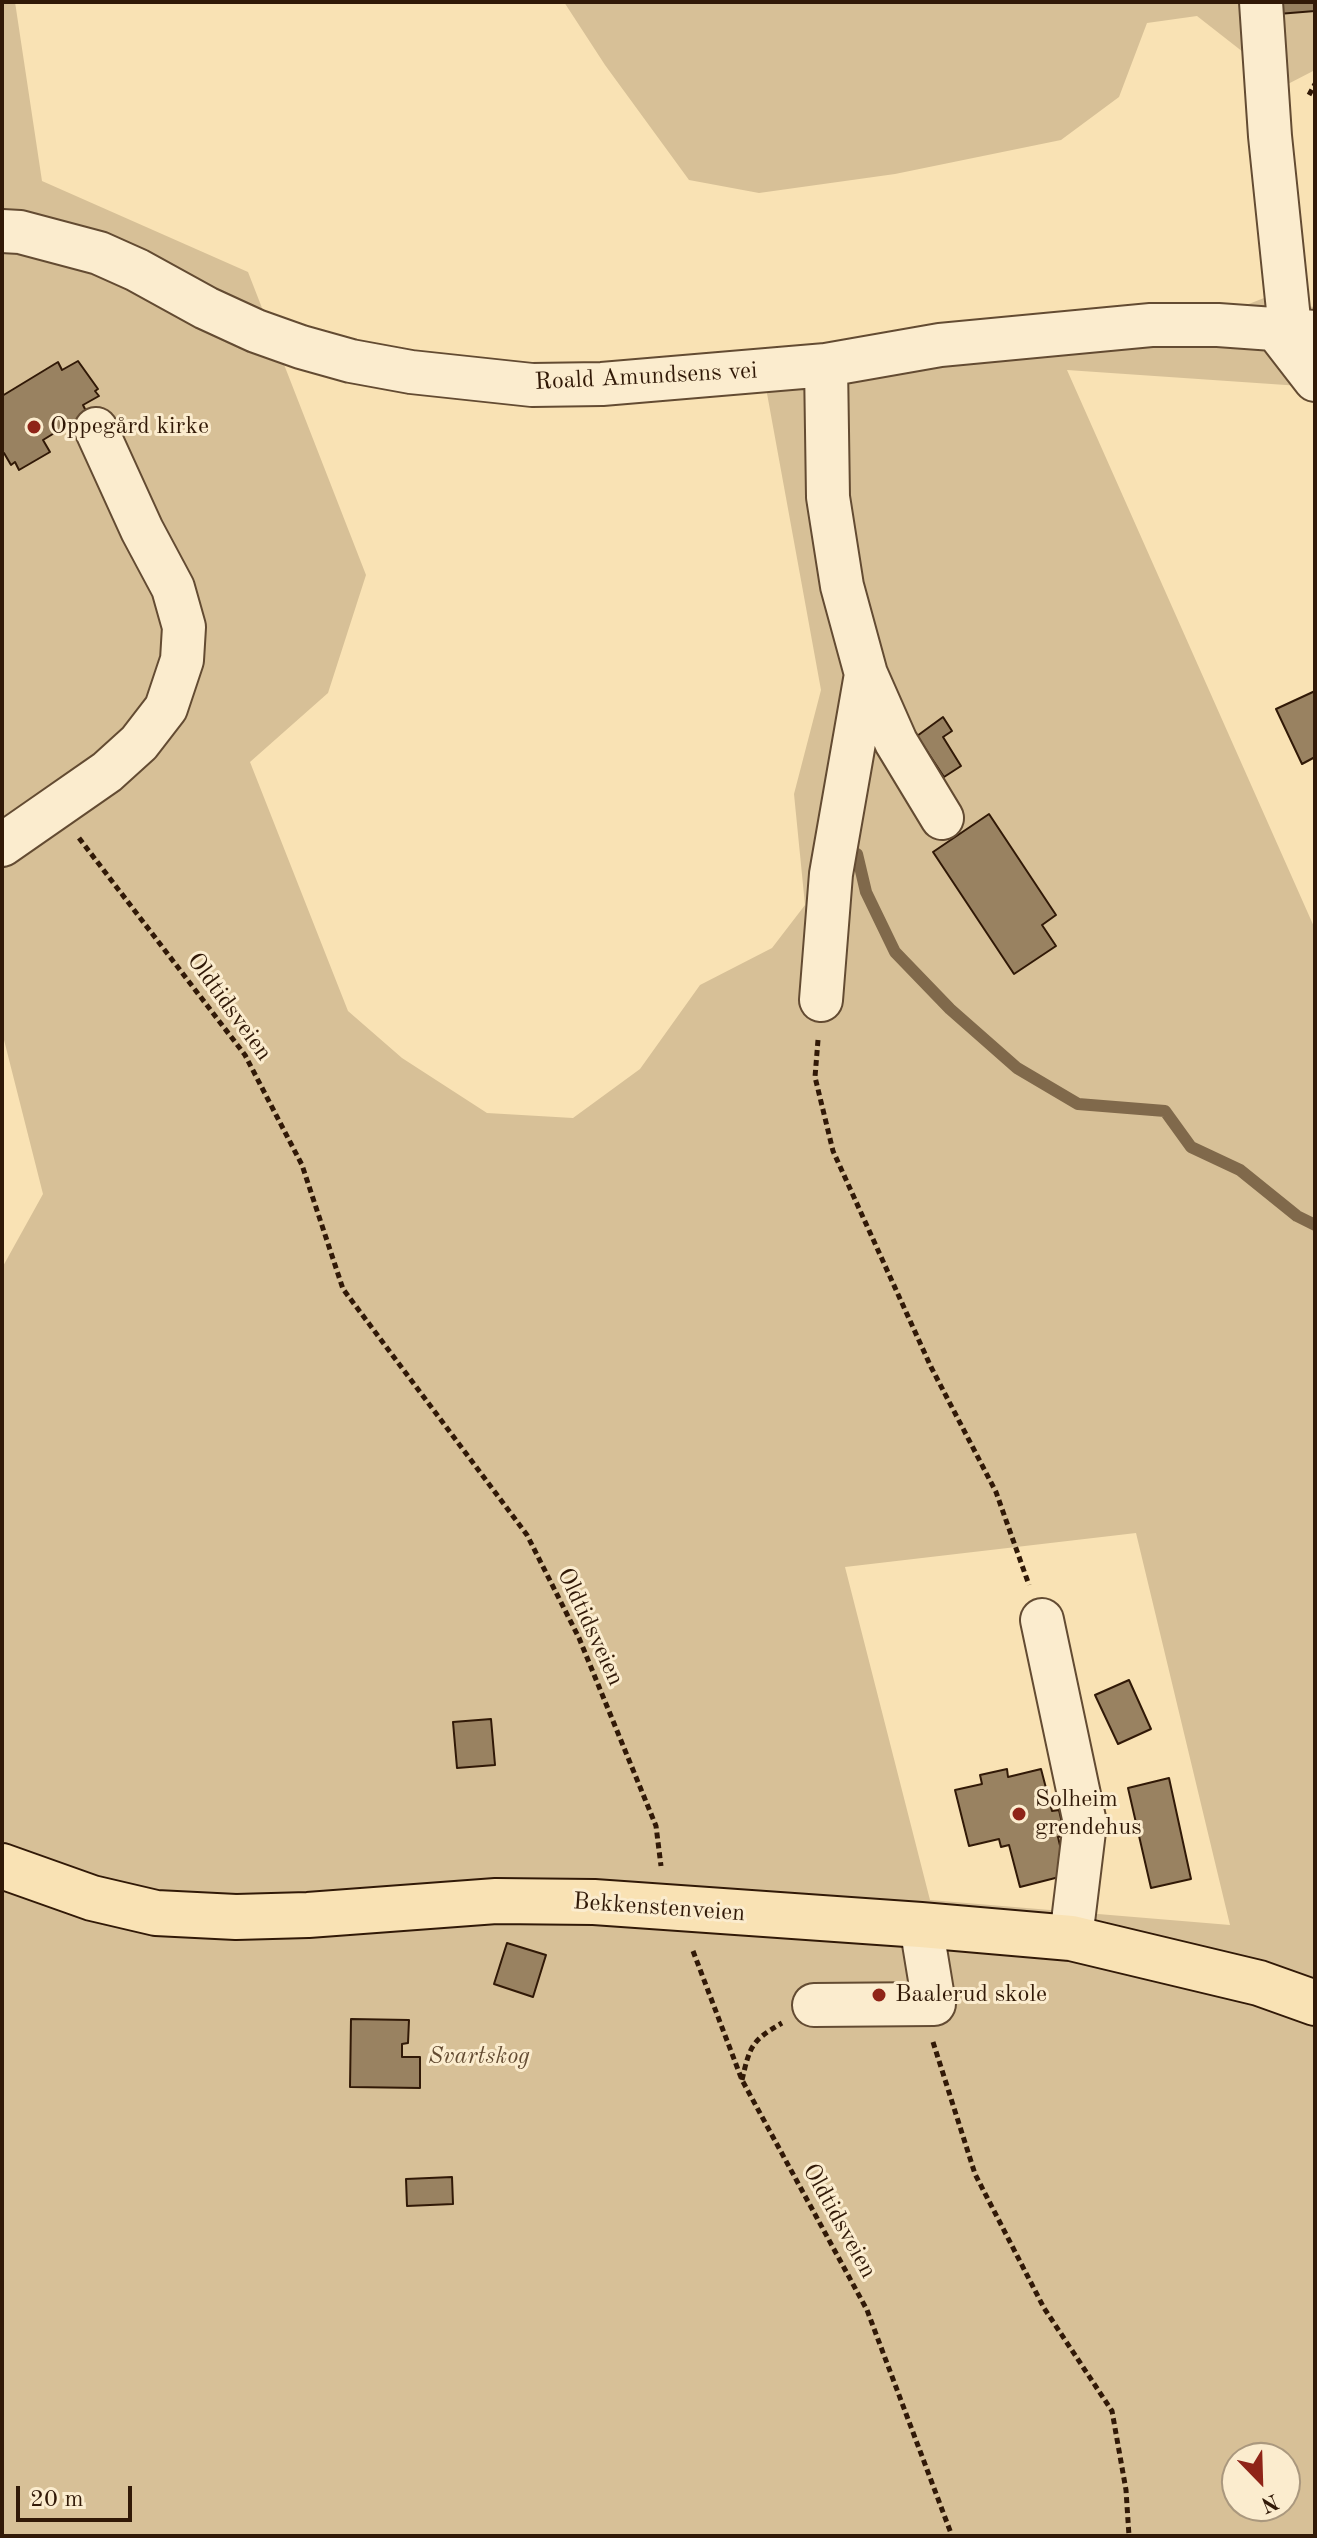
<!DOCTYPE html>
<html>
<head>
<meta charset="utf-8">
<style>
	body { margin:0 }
	#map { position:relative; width:1317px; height:2538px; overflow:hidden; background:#f9e2b4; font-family:"Old Standard TT",serif }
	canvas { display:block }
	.frame { position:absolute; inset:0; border:4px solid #311907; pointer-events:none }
	.north { position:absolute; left:1221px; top:2442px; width:80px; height:80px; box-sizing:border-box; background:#fbecce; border:2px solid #aa987e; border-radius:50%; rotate:157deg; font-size:22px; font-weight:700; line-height:32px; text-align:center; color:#311907 }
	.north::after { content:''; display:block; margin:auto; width:28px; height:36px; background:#8f2418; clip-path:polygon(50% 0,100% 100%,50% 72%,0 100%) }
	.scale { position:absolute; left:16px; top:2486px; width:116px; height:36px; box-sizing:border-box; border:4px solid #311907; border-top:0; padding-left:10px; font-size:24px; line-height:28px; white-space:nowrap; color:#311907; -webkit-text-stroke:6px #fbecce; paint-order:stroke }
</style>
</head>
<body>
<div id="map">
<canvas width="1317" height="2538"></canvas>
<div class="frame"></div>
<div class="north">N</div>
<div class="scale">20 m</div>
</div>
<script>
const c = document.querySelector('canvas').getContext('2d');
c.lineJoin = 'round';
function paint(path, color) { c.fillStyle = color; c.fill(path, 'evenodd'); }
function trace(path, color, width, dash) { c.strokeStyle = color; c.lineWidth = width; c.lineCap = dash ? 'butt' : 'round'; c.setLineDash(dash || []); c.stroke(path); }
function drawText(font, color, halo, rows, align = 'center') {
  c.font = font + ' "Old Standard TT",serif'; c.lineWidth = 6; c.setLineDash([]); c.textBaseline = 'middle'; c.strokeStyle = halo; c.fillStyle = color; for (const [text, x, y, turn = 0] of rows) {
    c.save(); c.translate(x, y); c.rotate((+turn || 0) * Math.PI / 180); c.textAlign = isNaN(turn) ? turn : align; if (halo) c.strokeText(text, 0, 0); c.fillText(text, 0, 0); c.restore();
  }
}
paint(new Path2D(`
	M2 2H15L42 181 248 272 366 575 328 693 250 762 348 1011 402 1058 487 1113 573 1118 640 1069 700 985 772 948 805 905 794 794 821 690 760 355 1226 313 1264 298 1243 52 1197 16 1147 23 1119 97 1061 140 895 174 759 193 689 180 605 65 564 2H1315V70L1286 85 1305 306 1315 307V387L1067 370 1315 929V2536H2V1268L43 1194 2 1032ZM1136 1533 1230 1925 930 1900 845 1567ZM1237 2458H1285V2506H1237Z`), '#d7c097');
trace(new Path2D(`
	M857 854 866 892 895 952 950 1009 1017 1068 1078 1104 1165 1111 1191 1147 1240 1170 1297 1216 1315 1225`), '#80694b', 12);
const building = new Path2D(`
	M1277 2H1315V11L1278 14Z
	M78 361 98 389 95 391 99 396 83 405 87 413 43 440 50 452 19 470 15 462 11 465 4 453 2 454V396L58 362 62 370Z
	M1315 691V757L1302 764 1276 709Z
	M943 717 952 731 943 737 961 766 944 777 917 736Z
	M989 814 1056 915 1042 925 1056 946 1014 974 933 852Z
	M1129 1680 1151 1729 1118 1744 1095 1695Z
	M491 1719 495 1765 457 1768 453 1722Z
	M1007 1769 1008 1777 1041 1769 1052 1811 1059 1810 1065 1836 1058 1837 1067 1875 1020 1887 1009 1845 1001 1847 999 1839 969 1846 955 1790 982 1784 980 1775Z
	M1169 1778 1191 1879 1151 1888 1128 1788Z
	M507 1943 546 1955 533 1997 494 1984Z
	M351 2019 409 2020 408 2043 402 2044V2057H420V2088L350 2087Z
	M452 2177 453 2204 407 2206 406 2179Z`);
paint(building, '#998261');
trace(building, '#311907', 2);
const minor = new Path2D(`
	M1261 2 1270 136 1290 329
	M2 231 20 232 99 253 137 270 206 308 256 331 301 347 351 361 411 372 532 385 602 384 826 365 940 345 1151 325H1218L1315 332
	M1274 327 1315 380
	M866 674 896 742 942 818
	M2 845 107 772 139 743 166 708 182 660 184 627 173 588 142 530 96 429
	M821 1000 831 874 866 674 842 586 828 497 826 365
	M1042 1620 1085 1823 1071 1938
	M814 2005 934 2004 921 1925`);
const major = new Path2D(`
	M2 1866 92 1898 156 1913 236 1917 308 1915 496 1901 594 1902 921 1925 1071 1938 1259 1983 1315 2003`);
trace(minor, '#634b32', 46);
trace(major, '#311907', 48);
trace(new Path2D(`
	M1309 95 1315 84
	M79 838 245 1055 302 1165 343 1289 527 1535 579 1638 656 1826 661 1866
	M818 1040 815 1077 833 1151 931 1367 996 1492 1029 1585
	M693 1951 742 2080 867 2310 952 2536
	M933 2042 975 2174 1044 2308 1112 2411 1126 2490 1129 2536
	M742 2080C750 2046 751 2041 782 2023`), '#311907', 5, [6, 4]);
trace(minor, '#fbecce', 42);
trace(major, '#f9e2b4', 44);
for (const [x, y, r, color] of [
	[34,427,8,"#8f2418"],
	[1019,1814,8,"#8f2418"],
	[879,1995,8,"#8f2418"]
]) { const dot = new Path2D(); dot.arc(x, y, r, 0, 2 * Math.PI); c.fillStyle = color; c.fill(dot); trace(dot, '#fbecce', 3); }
drawText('24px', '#311907', '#fbecce', [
	["Roald Amundsens vei",646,377,-3],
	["Oldtidsveien",229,1007,54],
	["Oldtidsveien",590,1627,65],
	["Bekkenstenveien",659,1908,4],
	["Oldtidsveien",839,2221,61]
]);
drawText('24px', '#311907', '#fbecce', [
	["Oppegård kirke",50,427],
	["Solheim",1035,1800],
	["grendehus",1035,1828],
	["Baalerud skole",895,1995]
], 'left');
drawText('italic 24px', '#634b32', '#fbecce', [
	["Svartskog",479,2057]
]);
</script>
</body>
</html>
